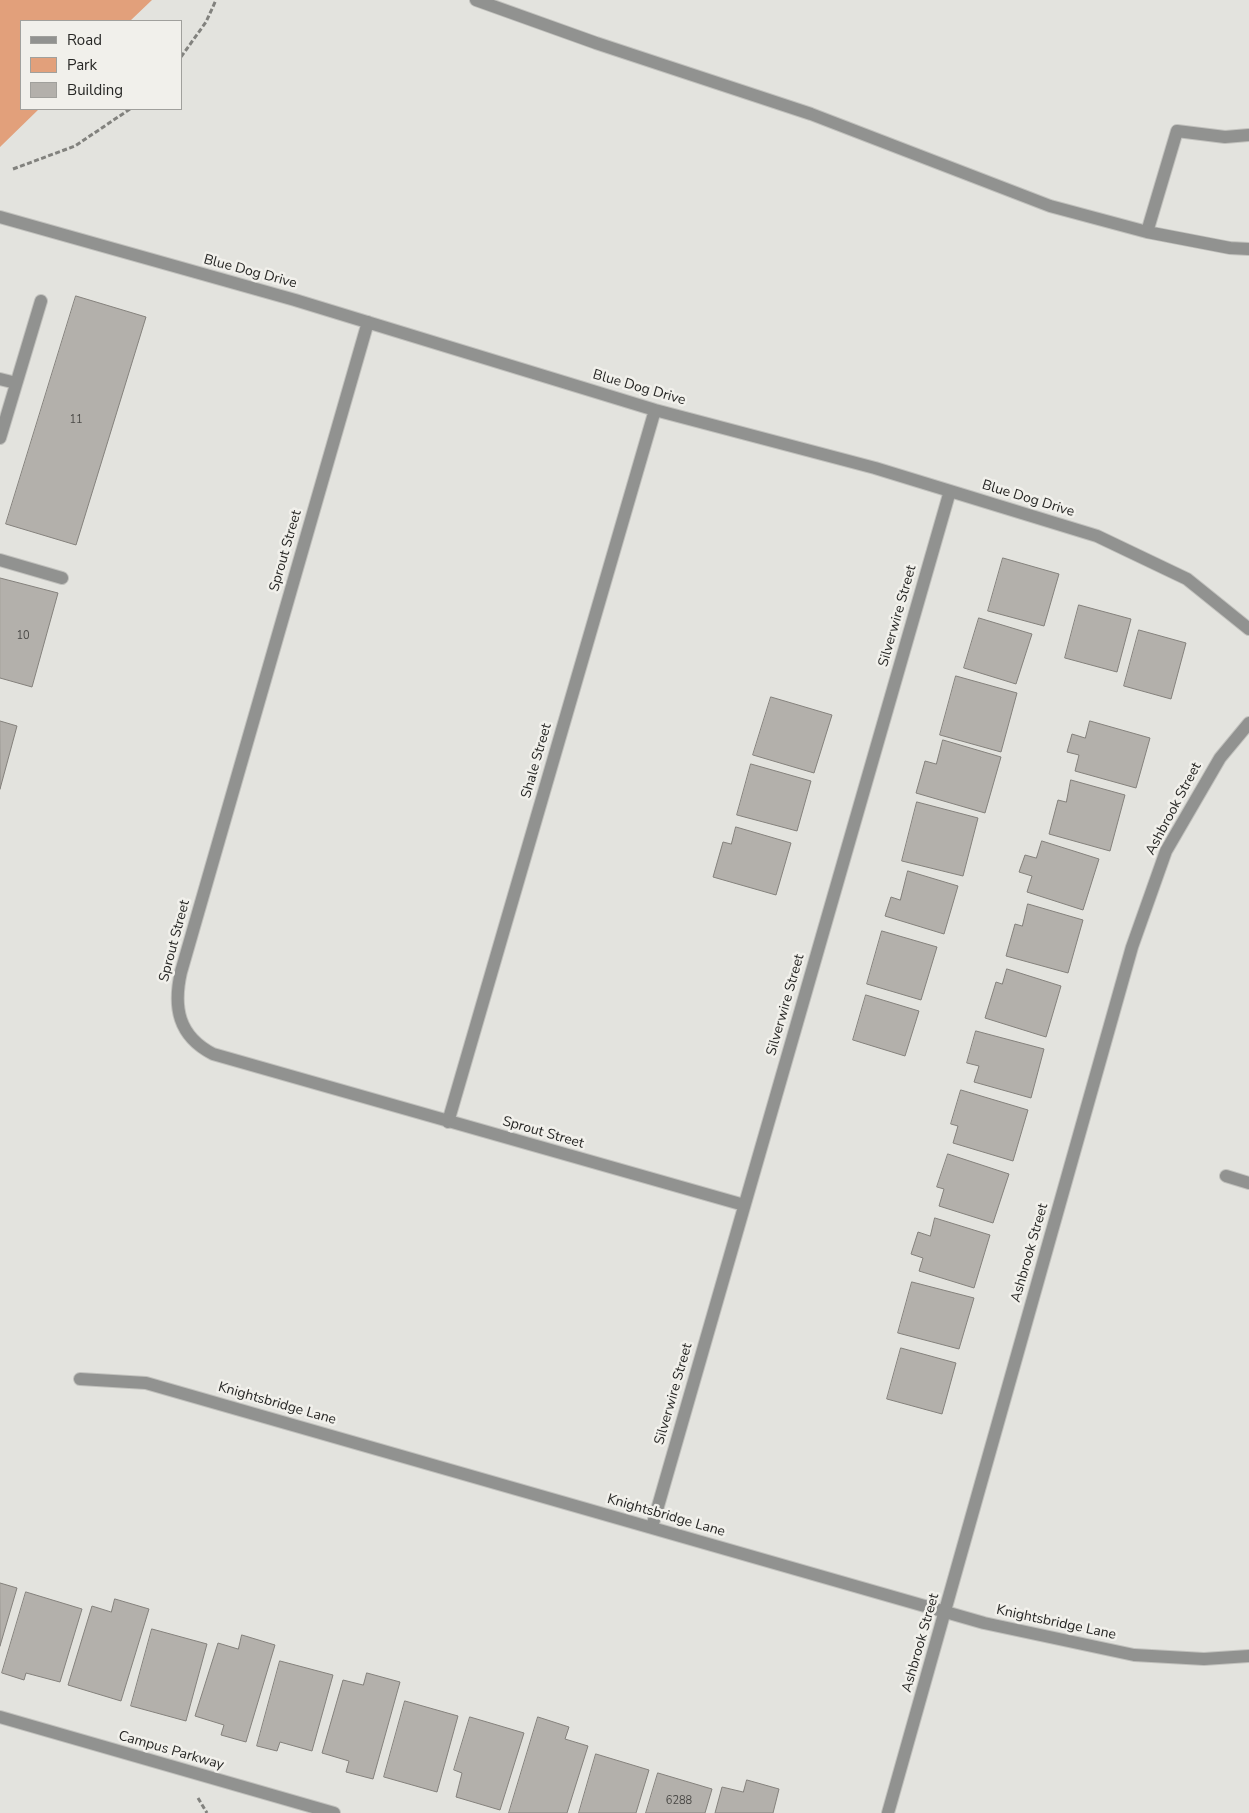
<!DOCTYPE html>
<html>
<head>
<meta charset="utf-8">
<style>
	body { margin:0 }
	#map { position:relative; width:1249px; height:1813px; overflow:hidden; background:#e3e3de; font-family:"Nunito Sans",sans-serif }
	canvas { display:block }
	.legend { position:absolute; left:20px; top:20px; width:162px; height:90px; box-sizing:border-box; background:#f1f0eb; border:1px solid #a0a09c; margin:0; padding:6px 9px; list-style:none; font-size:15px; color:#272725 }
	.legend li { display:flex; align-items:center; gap:10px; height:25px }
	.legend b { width:25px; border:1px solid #a0a09c }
</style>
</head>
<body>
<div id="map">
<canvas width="1249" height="1813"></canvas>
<ul class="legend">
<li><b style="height:6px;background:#919290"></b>Road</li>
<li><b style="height:14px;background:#e2a07b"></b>Park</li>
<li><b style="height:14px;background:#b3b0ab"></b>Building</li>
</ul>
</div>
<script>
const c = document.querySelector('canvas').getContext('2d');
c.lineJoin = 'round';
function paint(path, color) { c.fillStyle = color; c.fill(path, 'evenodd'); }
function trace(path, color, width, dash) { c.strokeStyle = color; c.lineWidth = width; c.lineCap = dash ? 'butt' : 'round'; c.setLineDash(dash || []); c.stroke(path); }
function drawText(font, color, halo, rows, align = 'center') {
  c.font = font + ' "Nunito Sans",sans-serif'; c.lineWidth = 5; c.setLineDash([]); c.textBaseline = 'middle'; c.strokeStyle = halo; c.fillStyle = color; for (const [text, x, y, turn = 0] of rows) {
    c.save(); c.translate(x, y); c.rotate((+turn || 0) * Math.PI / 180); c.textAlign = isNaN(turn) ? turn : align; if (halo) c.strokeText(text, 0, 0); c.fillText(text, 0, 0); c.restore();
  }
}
paint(new Path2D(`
	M0 0H152L130 21H21V109H39L0 147Z`), '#e2a07b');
const building = new Path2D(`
	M76 296 146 317 76 545 6 524Z
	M1003 558 1059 574 1044 626 988 611Z
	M0 578 58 593 32 687 0 678Z
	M1079 605 1131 619 1117 672 1065 658Z
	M979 618 1032 634 1016 684 964 668Z
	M1139 630 1186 643 1171 699 1124 686Z
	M956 676 1017 693 1001 752 940 735Z
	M771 697 832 715 814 773 753 755Z
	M0 721 17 726 0 789Z
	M1090 721 1150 738 1136 788 1075 771 1079 755 1067 752 1072 734 1085 738Z
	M943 740 1001 757 985 813 916 793 925 761 936 764Z
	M751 764 811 781 797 831 737 815Z
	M1071 780 1125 795 1110 851 1049 834 1058 800 1066 802Z
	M917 802 978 818 963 876 902 861Z
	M736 827 791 843 776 895 713 877 723 842 731 844Z
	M1042 841 1099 859 1083 910 1027 892 1032 876 1019 872 1025 855 1036 858Z
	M908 871 958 886 944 934 885 916 891 897 900 900Z
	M1028 904 1083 920 1068 973 1006 956 1015 924 1022 926Z
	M882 931 937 947 921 1000 867 984Z
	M1007 969 1061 986 1046 1037 985 1018 996 982 1002 984Z
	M866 995 919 1011 905 1056 853 1040Z
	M976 1031 1044 1049 1031 1098 974 1082 979 1066 967 1063Z
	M961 1090 1028 1110 1013 1161 953 1143 958 1126 951 1124Z
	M948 1154 1009 1174 993 1223 939 1206 944 1189 937 1187Z
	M935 1218 990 1235 974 1288 919 1271 923 1258 911 1254 918 1232 930 1236Z
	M912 1282 974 1298 959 1349 898 1333Z
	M901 1348 956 1363 942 1414 887 1399Z
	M0 1583 17 1588 0 1646Z
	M26 1592 82 1609 60 1682 26 1673 24 1680 2 1673Z
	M115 1599 149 1609 121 1701 68 1685 92 1606 111 1612Z
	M152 1629 207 1644 186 1721 131 1706Z
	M242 1635 275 1645 246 1742 221 1735 224 1725 195 1716 218 1643 238 1649Z
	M280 1661 333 1675 312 1751 280 1742 277 1751 257 1746Z
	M367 1673 400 1682 373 1779 346 1772 349 1761 322 1753 343 1680 363 1685Z
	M405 1701 458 1716 437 1792 384 1777Z
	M470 1717 524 1733 500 1810 456 1797 462 1773 454 1770Z
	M538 1717 569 1727 565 1739 588 1746 567 1813H509Z
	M596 1754 649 1770 636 1813H579Z
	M658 1773 712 1789 705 1813H646Z
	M747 1780 779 1789 773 1813H715L722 1787 743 1792Z`);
paint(building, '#b3b0ab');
trace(building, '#84817c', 1);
const minor = new Path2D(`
	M476 0 596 43 811 114 1050 206 1147 232 1230 248 1249 249
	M0 217 295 300 655 410 875 468 1097 536 1187 579 1249 629
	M1147 232 1177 131 1225 137 1249 135
	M368 322 181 972C173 1007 178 1036 213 1054L744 1205
	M0 379 16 383
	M0 438 41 301
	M0 560 62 578
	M448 1122 655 410
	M1226 1176 1249 1183
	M80 1379 146 1383 984 1623 1134 1655 1204 1659 1249 1656
	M652 1527 950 491
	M0 1717 334 1813
	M888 1813 1132 947 1166 851 1220 758 1249 723`);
trace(minor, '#c1c1bd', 14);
trace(new Path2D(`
	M181 57 206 22 216 0
	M13 169 75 146 130 109
	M198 1798 207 1813`), '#82827e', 3, [5, 2.5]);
trace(minor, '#919290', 12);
drawText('11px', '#4a4946', null, [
	["11",76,420],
	["10",23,636],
	["6288",679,1801]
]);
drawText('14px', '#272725', '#f1f0eb', [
	["Blue Dog Drive",250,272,15],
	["Blue Dog Drive",639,388,16],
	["Blue Dog Drive",1028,499,17],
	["Sprout Street",286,551,-74],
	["Silverwire Street",898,616,-74],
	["Shale Street",537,761,-74],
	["Ashbrook Street",1174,809,-62],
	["Sprout Street",175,941,-75],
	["Silverwire Street",786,1005,-74],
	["Sprout Street",543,1133,16],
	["Ashbrook Street",1030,1253,-74],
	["Silverwire Street",674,1394,-74],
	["Knightsbridge Lane",277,1404,16],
	["Knightsbridge Lane",666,1516,16],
	["Knightsbridge Lane",1056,1623,12],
	["Ashbrook Street",921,1643,-74],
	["Campus Parkway",171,1751,16]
]);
</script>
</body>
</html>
